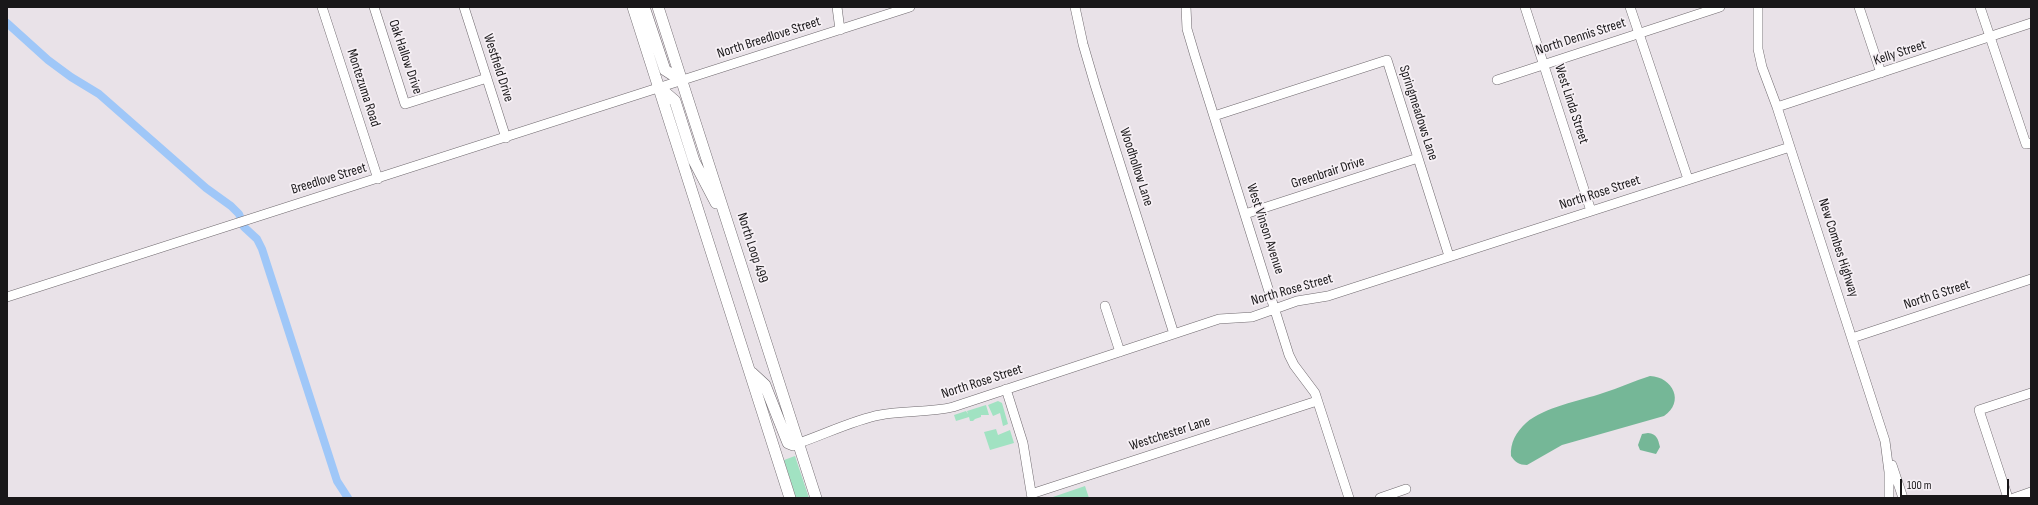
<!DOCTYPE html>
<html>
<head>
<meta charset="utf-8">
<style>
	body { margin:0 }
	#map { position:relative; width:2038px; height:505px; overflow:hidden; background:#e9e2e8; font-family:"Sofia Sans Condensed",sans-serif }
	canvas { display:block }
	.frame { position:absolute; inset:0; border:8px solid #191719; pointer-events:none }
	.scale { position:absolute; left:1900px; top:479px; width:109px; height:18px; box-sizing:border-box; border:2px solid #191719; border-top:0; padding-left:5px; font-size:12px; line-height:14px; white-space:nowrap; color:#191719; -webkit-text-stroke:3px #f6f0f5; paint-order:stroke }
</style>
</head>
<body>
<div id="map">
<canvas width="2038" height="505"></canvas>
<div class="frame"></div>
<div class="scale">100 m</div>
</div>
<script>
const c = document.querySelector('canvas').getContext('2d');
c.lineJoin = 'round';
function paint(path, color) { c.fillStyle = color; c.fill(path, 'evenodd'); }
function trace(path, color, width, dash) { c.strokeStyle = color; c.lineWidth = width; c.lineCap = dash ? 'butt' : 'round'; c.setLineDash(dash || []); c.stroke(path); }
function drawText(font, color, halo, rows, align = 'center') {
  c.font = font + ' "Sofia Sans Condensed",sans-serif'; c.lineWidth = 3.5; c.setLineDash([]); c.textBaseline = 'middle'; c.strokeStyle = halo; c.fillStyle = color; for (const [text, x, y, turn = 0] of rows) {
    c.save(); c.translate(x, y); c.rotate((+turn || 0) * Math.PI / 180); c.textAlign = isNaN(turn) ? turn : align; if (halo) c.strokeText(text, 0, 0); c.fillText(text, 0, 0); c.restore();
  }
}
paint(new Path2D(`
	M998 401 1002 403 1008 424 1003 426 1000 413 993 416 988 405Z
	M986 405 989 415H981V417L975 419 973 421H970L969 417 956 421 954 415 966 411 968 414 967 411Z
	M996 429 998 435 1010 430 1014 443 990 450 984 432Z
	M795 456 809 498H796L784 460Z
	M1085 486 1089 498H1050Z`), '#a1e2c2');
paint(new Path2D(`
	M1650 376C1673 377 1685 402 1664 416L1562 445 1527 465C1519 465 1515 462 1511 456 1510 443 1516 432 1526 423 1544 407 1580 401 1603 393 1619 388 1634 381 1650 376Z
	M1648 433C1657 434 1658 439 1660 447L1656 454 1640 450 1638 445 1642 434Z`), '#75b797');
trace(new Path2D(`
	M7 23 48 60 71 77 99 94 206 188 231 206 239 214 244 227 257 239 262 249 337 481 348 498`), '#9fc7f8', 8);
const minor = new Path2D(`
	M322 7 378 179
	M374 7 405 104 487 78
	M464 7 506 138
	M837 7 840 30
	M1075 7 1083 44 1095 85 1174 334
	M1186 7 1187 29 1195 56 1289 355 1294 365 1315 393 1349 498
	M1525 7 1591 211
	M1630 7 1688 179
	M1758 7V49L1762 67 1777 107 1885 441 1889 472V498
	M1859 7 1881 73
	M1980 7 2026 144 2031 143
	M1497 80 1720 7
	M1777 107 2031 23
	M1214 116 1387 60 1449 256
	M1245 214 1418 158
	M7 297 910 7
	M1105 306 1120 352
	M1852 338 2031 279
	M1006 389 1023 443 1032 498
	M799 443C823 435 856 419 880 415 904 410 929 413 953 407L1219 319 1252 317 1297 301 1328 296 1790 147
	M1892 465 1903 498
	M1031 494 1317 401
	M1380 498 1406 489
	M2008 498 1979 410 2031 393
	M2014 498 2031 492`);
const major = new Path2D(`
	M633 7 790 498
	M644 7 665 70 682 81
	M658 7 816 498
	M660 88 675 101 694 161 716 203
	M752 373 765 385 788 443 793 445 799 443`);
trace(minor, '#6f696e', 10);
trace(major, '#6f696e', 12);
trace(minor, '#fff', 9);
trace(major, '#fff', 11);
drawText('14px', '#191719', '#f6f0f5', [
	["North Dennis Street",1581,37,-18],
	["North Breedlove Street",769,38,-18],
	["Kelly Street",1900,53,-18],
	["Oak Hallow Drive",405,57,71],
	["Westfield Drive",498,68,72],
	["Montezuma Road",363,88,72],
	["West Linda Street",1571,104,72],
	["Springmeadows Lane",1418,113,72],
	["Woodhollow Lane",1136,167,72],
	["Greenbrair Drive",1328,173,-18],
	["Breedlove Street",329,179,-17],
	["North Rose Street",1600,193,-18],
	["West Vinson Avenue",1265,229,72],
	["North Loop 499",752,248,72],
	["New Combes Highway",1838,248,72],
	["North Rose Street",1292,290,-16],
	["North G Street",1937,295,-18],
	["North Rose Street",982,382,-18],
	["Westchester Lane",1170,434,-18]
]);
</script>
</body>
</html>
